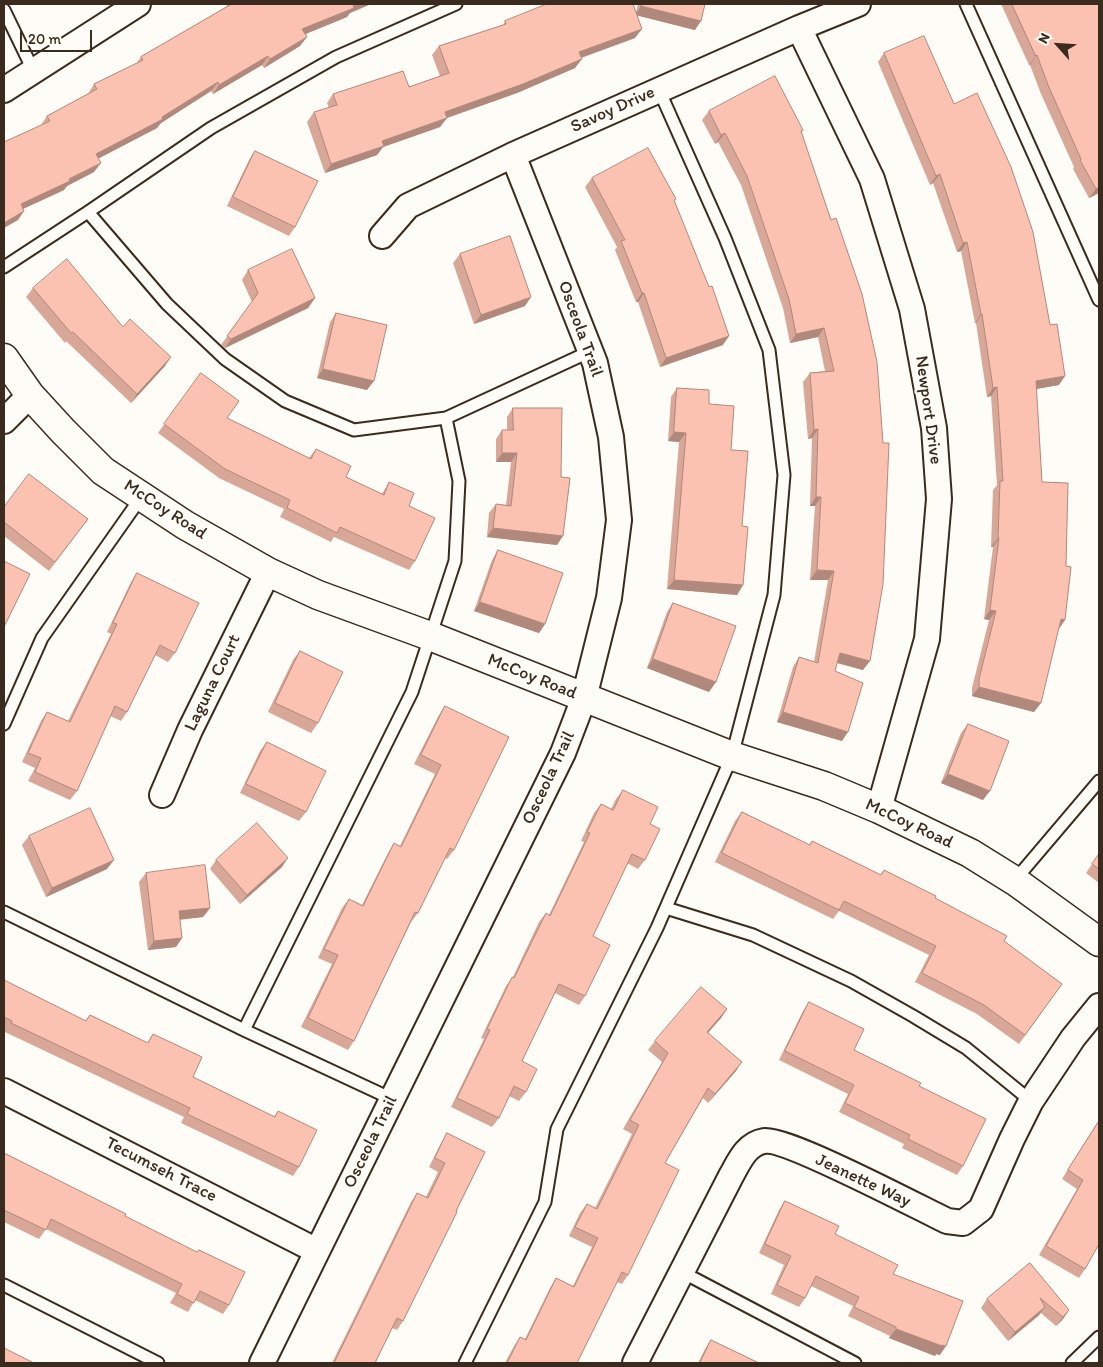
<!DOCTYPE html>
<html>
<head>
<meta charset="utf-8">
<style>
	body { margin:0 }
	#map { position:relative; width:1103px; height:1367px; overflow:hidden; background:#fdfcf7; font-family:Itim,sans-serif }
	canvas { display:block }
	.frame { position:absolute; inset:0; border:5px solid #3b2a1e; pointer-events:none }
	.north { position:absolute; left:1033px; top:20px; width:50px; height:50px; -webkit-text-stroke:4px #fdfcf7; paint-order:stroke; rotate:296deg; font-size:14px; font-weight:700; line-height:20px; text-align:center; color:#3b2a1e }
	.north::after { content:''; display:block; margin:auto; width:18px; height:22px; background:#3b2a1e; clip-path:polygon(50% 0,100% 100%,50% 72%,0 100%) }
	.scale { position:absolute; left:20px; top:30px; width:72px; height:22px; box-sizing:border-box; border:2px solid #3b2a1e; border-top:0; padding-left:6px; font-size:15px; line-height:18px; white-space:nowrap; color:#3b2a1e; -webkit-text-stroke:4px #fdfcf7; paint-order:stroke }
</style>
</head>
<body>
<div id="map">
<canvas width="1103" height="1367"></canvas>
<div class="frame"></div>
<div class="north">N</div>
<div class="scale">20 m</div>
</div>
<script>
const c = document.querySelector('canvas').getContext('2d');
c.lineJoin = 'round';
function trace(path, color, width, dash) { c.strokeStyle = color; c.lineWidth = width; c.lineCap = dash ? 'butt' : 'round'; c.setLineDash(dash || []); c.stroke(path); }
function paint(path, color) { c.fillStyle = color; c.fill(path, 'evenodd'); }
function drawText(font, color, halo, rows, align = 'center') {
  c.font = font + ' Itim,sans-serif'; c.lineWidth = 5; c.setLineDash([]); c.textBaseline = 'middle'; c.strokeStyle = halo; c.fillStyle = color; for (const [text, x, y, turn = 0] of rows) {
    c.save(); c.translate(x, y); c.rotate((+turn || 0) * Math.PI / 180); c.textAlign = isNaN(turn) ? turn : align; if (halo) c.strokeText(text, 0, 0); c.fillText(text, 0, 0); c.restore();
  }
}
const lane = new Path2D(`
	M966 4 1099 300
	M4 10 34 72
	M88 212 167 304 225 359 285 401 354 430 446 418 591 351
	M4 267 88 212 211 128 336 57 456 4
	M4 724 42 638 142 496
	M1015 880 1099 781
	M666 908 753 935 851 981 913 1016 966 1048 1031 1101
	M4 912 244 1030 392 1099
	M244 1030 412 692 455 561 459 481 446 418
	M682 1272 855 1363
	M4 1285 158 1363
	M465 1363 545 1202 557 1129 657 928 732 756 774 595 784 475 769 350 725 238 659 90
	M1072 1363 1099 1337`);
const street = new Path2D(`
	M799 28 872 179 912 309 934 428 939 499 927 639 879 809
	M4 90 138 4
	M382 236 408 206 513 155 799 28 858 4
	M4 421 30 395
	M162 795 190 730 268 572
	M4 1091 317 1251
	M262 1363 563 753 584 698 609 598 619 520 611 437 595 363 513 155
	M635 1363 731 1176C739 1162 746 1144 764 1141 785 1137 920 1208 947 1221L963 1223 981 1209 1012 1139 1031 1101 1073 1038 1099 1006`);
const secondary = new Path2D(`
	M4 358 30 395 63 431 103 471 185 525 268 572 318 595 430 636 732 756 824 786 879 809 970 853 1015 881 1099 942`);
trace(lane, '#3b2a1e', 15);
trace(street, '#3b2a1e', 28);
trace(secondary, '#3b2a1e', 31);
trace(lane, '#fdfcf7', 11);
trace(street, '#fdfcf7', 24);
trace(secondary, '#fdfcf7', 28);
paint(new Path2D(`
	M228 4H371L350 13 347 17 305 34 300 46 264 68 262 65 213 94 211 91 161 123 157 128 99 158 94 172 67 186 64 190 23 209 18 220 41 125 47 116 88 94 94 84 136 64 141 57 226 7Z
	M638 4H705L695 30 637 15 635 38 581 58 575 68 517 93 447 118 440 127 383 147 377 155 325 173 307 122 314 112 329 108 327 103 333 94 409 87 440 76 432 55 439 46 503 25 505 21 636 12Z
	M1001 4H1098L1099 193 1089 198 1073 169 1074 167 1041 94 1030 65H1029Z
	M884 53 1059 385 1036 389 1042 482 1059 628 1034 712 972 696V688L989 620 984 619 993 547H991L993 490 997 485 991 396 987 397 976 323H975L961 251 957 252 933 183 930 185 878 62Z
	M709 111 803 130 801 133 831 220 863 670 837 663 835 671 842 741 777 722 793 667 799 657 814 662 828 580H810L815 506H810L812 438 808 439 803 382 810 373 825 371 818 337 790 343 783 308 741 185 718 142 715 144 702 120Z
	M255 151 295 227 289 236 227 206 249 160Z
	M592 178 674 201 723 345 660 367 638 302H636L615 250 617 247 585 187Z
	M460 254 525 306 474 324 453 263Z
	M248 270 315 298 308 308 225 348 221 345 252 302 242 280Z
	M33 288 123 327 165 366 131 403 66 341 65 343 26 297Z
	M336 313 367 390 317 378 330 322Z
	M201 373 227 418 309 458 316 449 346 477 382 494 389 482 409 506 415 561 409 570 334 537 331 542 280 517 284 509 219 478 158 433Z
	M677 388 709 404 731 450 742 526 743 585 737 595 667 589 679 442 668 441 671 397Z
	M513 408 557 545 487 537 489 513 496 504 506 505 511 462H496V439L502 430H507V417Z
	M4 507 88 519 49 571 4 536Z
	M498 550 545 624 539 633 474 611 492 560Z
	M137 573 175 653 168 662 155 655 127 712 121 721 110 716 77 791 70 800 28 781 35 768 22 762 41 721 47 712 68 721 111 634 107 632 131 582Z
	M673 603 709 692 647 668 667 612Z
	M300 651 318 723 311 733 268 712 293 660Z
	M445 706 454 850 447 859 445 858 418 913 411 922 354 1041 348 1050 301 1027 332 964 318 958 342 908 349 899 362 905 388 853 394 843 400 846 435 774 414 764 439 715Z
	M968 724 983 800 941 783 961 733Z
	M267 742 306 812 299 821 240 793 260 751Z
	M623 790 650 824 645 860 638 869 627 863 593 936 585 996 579 1005 555 993 522 1061 526 1092 519 1101 509 1096 499 1118 492 1127 451 1107 484 1039 481 1038 506 986 513 977 539 922 546 913 549 915 584 842 581 841 594 813 601 804 611 809 616 799Z
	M742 812 809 845 812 841 880 875 884 870 935 898 1004 941 1062 984 1019 1044 977 1014 915 982 929 955 839 911 833 919 715 862 735 821Z
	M29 836 107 869 46 897 22 845Z
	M1099 854V883L1086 873Z
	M216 860 282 867 240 904 210 869Z
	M146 873 210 908 203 917 180 920 182 938 176 947 148 950 139 882Z
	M4 980 85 1021 90 1015 147 1043 153 1034 193 1077 274 1117 278 1111 299 1167 293 1176 181 1123 184 1117 5 1032V1030L4 1029Z
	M809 1002 854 1050 919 1086 963 1166 957 1175 902 1148 904 1144 839 1112 848 1094 779 1060 803 1011Z
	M727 1009 721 1018 708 1032 736 1071 708 1103 703 1098 665 1163 628 1275 622 1284 617 1282 577 1363H505L514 1346 520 1337 525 1339 550 1288 556 1278 573 1286 592 1247 569 1236 580 1213 587 1204 595 1208 632 1134 623 1129 662 1062 648 1050 655 1041Z
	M1099 1120V1244L1085 1269 1079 1278 1039 1255 1077 1189 1062 1179Z
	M447 1133 485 1152 403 1321 397 1330 392 1328 375 1363H332L411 1202 417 1193 426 1197 438 1172 429 1167 441 1143Z
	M4 1153 125 1216 229 1305 223 1314 195 1300 188 1312 170 1303 176 1293 46 1229 39 1239 4 1222Z
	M785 1201 893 1274 940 1355 936 1354 935 1356 889 1338 890 1336 848 1316 853 1306 811 1286 805 1298 799 1307 771 1294 784 1265 759 1253 779 1210Z
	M1030 1263 1069 1310 1063 1319 1056 1326 1041 1313 1038 1316 1008 1341 981 1308 987 1299Z
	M711 1340 759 1363H698L705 1349Z`), '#d8a798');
paint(new Path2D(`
	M358 4H371L350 13 347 17 296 38 302 29Z
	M641 6 701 21 695 30 635 15Z
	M642 29 635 38 572 61 579 52Z
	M307 37 300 46 264 68 270 59Z
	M1037 55 1030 65H1029L1036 56Z
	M268 56 262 65 213 94 219 85Z
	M582 59 575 68 517 93 438 121 445 112Z
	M218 82 211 91 161 123 157 128 90 163 96 154 162 117Z
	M447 118 440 127 383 147 377 155 325 173 331 164 382 141Z
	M725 133 718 142 715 144 721 135Z
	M101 163 94 172 67 186 64 190 14 213 21 204Z
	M940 174 933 183 930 185 936 176Z
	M1099 187V193L1089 198 1096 189Z
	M24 211 18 220 4 228V223Z
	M967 242 961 251 957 252 963 243Z
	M642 293H644L638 302H636Z
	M531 297 525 306 474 324 481 315Z
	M315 298 308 308 225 348 231 339Z
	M981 314H982L976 323H975Z
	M824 328 818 337 790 343 796 334Z
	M729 336 723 345 660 367 666 358Z
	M171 357 165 366 131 403 137 394Z
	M323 369 374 381 367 390 317 378Z
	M1065 376 1059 385 1030 390 1036 381Z
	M997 387 991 396 987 397 993 388Z
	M818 429 812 438 808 439 814 430Z
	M674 432 686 433 679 442 668 441Z
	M502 453H517L511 462H496Z
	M816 497H821L815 506H810Z
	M493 528 563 536 557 545 487 537Z
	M998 538H999L993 547H991Z
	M817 570 834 571 828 580H810Z
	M674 580 743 585 737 595 667 589Z
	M480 602 545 624 539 633 474 611Z
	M990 610 996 611 989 620 984 619Z
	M1061 619 1065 620 1059 629Z
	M840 653 870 661 863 670 834 662Z
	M653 659 716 682 709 692 647 668Z
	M979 687 1041 703 1034 712 972 696Z
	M783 712 848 732 842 741 777 722Z
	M948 774 990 791 983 800 941 783Z
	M288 858 282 867 240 904 247 895Z
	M114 860 107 869 46 897 52 888Z
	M210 908 203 917 173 920 179 911Z
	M182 938 176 947 148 950 154 941Z
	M727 1009 721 1018 701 1041 707 1032Z
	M742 1062 736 1071 708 1103 715 1094Z
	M1045 1307 1038 1316 1008 1341 1015 1332Z
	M1069 1310 1063 1319 1056 1326 1063 1317Z
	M896 1329 946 1346 940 1355 936 1354 935 1356 889 1338Z`), '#b0887c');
const building = new Path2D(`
	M232 4H358L353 6 354 8 302 29 307 37 270 59 268 56 219 85 218 82 162 117 163 119 96 154 101 163 69 179 70 181 21 204 24 211 4 223V142L50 121 47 116 97 89 94 84 143 60 141 57Z
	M547 4H633L642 29 579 52 582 59 523 84 445 112 447 118 382 141 384 146 331 164 314 112 337 105 333 94 403 71 409 87 449 73 439 46 506 24 505 21Z
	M642 4H705L701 21 641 6Z
	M1012 4H1098L1099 7V187L1096 189 1080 160 1081 159 1048 85 1037 55 1036 56Z
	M924 36 954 104 977 93 1011 167 1033 232 1050 325 1057 324 1065 376 1036 381 1042 482 1068 483 1066 566 1071 567 1065 620 1061 619 1041 703 979 687V679L996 611 990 610 999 538H998L1000 481H1003L997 387 993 388 982 314H981L967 242 963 243 940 174 936 176 884 53Z
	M775 76 803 130 801 131 831 220 836 218 862 294 877 362 883 443H889L883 584 870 661 840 653 835 671 863 683 848 732 783 712 799 657 818 663 834 571 817 570 821 497H816L818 429 814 430 810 373 834 371 824 328 796 334 789 299 747 176 725 133 721 135 709 111Z
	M648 148 676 199 674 200 709 287 712 286 729 336 666 358 644 293H642L621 241 625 240 592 178Z
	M255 151 318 181 295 227 233 197Z
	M510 236 531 297 481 315 460 254Z
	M292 249 315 298 231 339 227 336 258 293 248 270Z
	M67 259 123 327 130 319 171 357 137 394 73 332 71 333 33 288Z
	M336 313 387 325 374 381 323 369Z
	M201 373 239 401 227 418 311 459 316 449 351 466 346 477 384 495 389 482 414 493 409 506 435 518 415 561 340 527 337 533 287 508 290 500 225 469 164 424Z
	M677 388 709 390V404L734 406 731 450 748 451 742 526 748 527 743 585 674 580 686 433 674 432Z
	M513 408H562L561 477 570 478 563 536 493 528 496 504 511 506 517 453H502V430H513Z
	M29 474 88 519 55 562 4 522V507Z
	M498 550 563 573 545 624 480 602Z
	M4 561 30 574 4 627Z
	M137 573 199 603 175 653 160 645 127 712 115 706 77 791 35 772 41 758 28 753 47 712 70 722 117 624 113 623Z
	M673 603 736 626 716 682 653 659Z
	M300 651 343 672 318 723 275 703Z
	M445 706 509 737 454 850 450 848 418 913 415 912 354 1041 308 1018 338 955 324 949 349 899 363 906 394 843 401 847 441 765 421 755Z
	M968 724 1009 741 990 791 948 774Z
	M267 742 326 771 306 812 246 784Z
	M623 790 658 807 650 824 660 829 645 860 632 854 593 936 610 945 585 996 559 984 522 1061 537 1069 526 1092 514 1086 499 1118 457 1098 490 1030 487 1029 512 977 514 978 546 913 550 916 590 833 587 832 601 804 613 810Z
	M90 808 114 860 52 888 29 836Z
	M742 812 810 845 812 841 881 875 884 870 936 896 935 898 1007 936 1004 941 1062 984 1025 1035 984 1005 922 973 936 946 844 901 839 910 722 853Z
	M257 823 288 858 247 895 216 860Z
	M1099 854V869L1092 864Z
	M205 865 210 908 179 911 182 938 154 941 146 873Z
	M4 980 86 1021 90 1015 148 1043 153 1034 202 1057 193 1077 275 1117 278 1111 317 1130 299 1167 187 1114 190 1108 11 1023 12 1021 4 1017Z
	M701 987 727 1009 707 1032 742 1062 715 1094 708 1088 665 1163 679 1170 628 1275 622 1272 577 1363H507L520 1337 526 1340 556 1278 574 1287 598 1238 575 1227 587 1204 597 1209 639 1125 630 1120 668 1053 655 1041Z
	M809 1002 864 1029 854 1050 921 1083 919 1086 986 1119 963 1166 908 1139 910 1135 845 1103 854 1085 785 1051Z
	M1099 1121V1244L1085 1269 1046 1246 1083 1180 1068 1170Z
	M447 1133 485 1152 456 1211 457 1212 403 1321 397 1318 375 1363H334L417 1193 428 1198 445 1163 435 1158Z
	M4 1153 126 1214 125 1216 197 1252 199 1250 245 1272 229 1305 200 1291 194 1303 177 1294 182 1284 51 1219 46 1230 4 1210Z
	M785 1201 839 1226 835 1234 898 1265 893 1274 963 1301 946 1346 942 1345V1346L896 1329V1327L854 1307 859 1297 816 1276 805 1298 777 1285 791 1256 765 1244Z
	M1030 1263 1069 1310 1063 1317 1040 1298 1045 1307 1015 1332 987 1299Z
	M711 1340 759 1363H700Z
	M4 1348 34 1363H4Z`);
paint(building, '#fbc2b1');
trace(building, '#b0887c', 1);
drawText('18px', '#3b2a1e', '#fdfcf7', [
	["Savoy Drive",613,110,-24],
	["Osceola Trail",580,329,70],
	["Newport Drive",928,410,82],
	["McCoy Road",165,510,33],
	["McCoy Road",532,677,22],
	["Laguna Court",213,683,-64],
	["Osceola Trail",549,778,-65],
	["McCoy Road",909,824,25],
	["Osceola Trail",371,1142,-64],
	["Tecumseh Trace",161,1170,27],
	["Jeanette Way",863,1181,25]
]);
</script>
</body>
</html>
